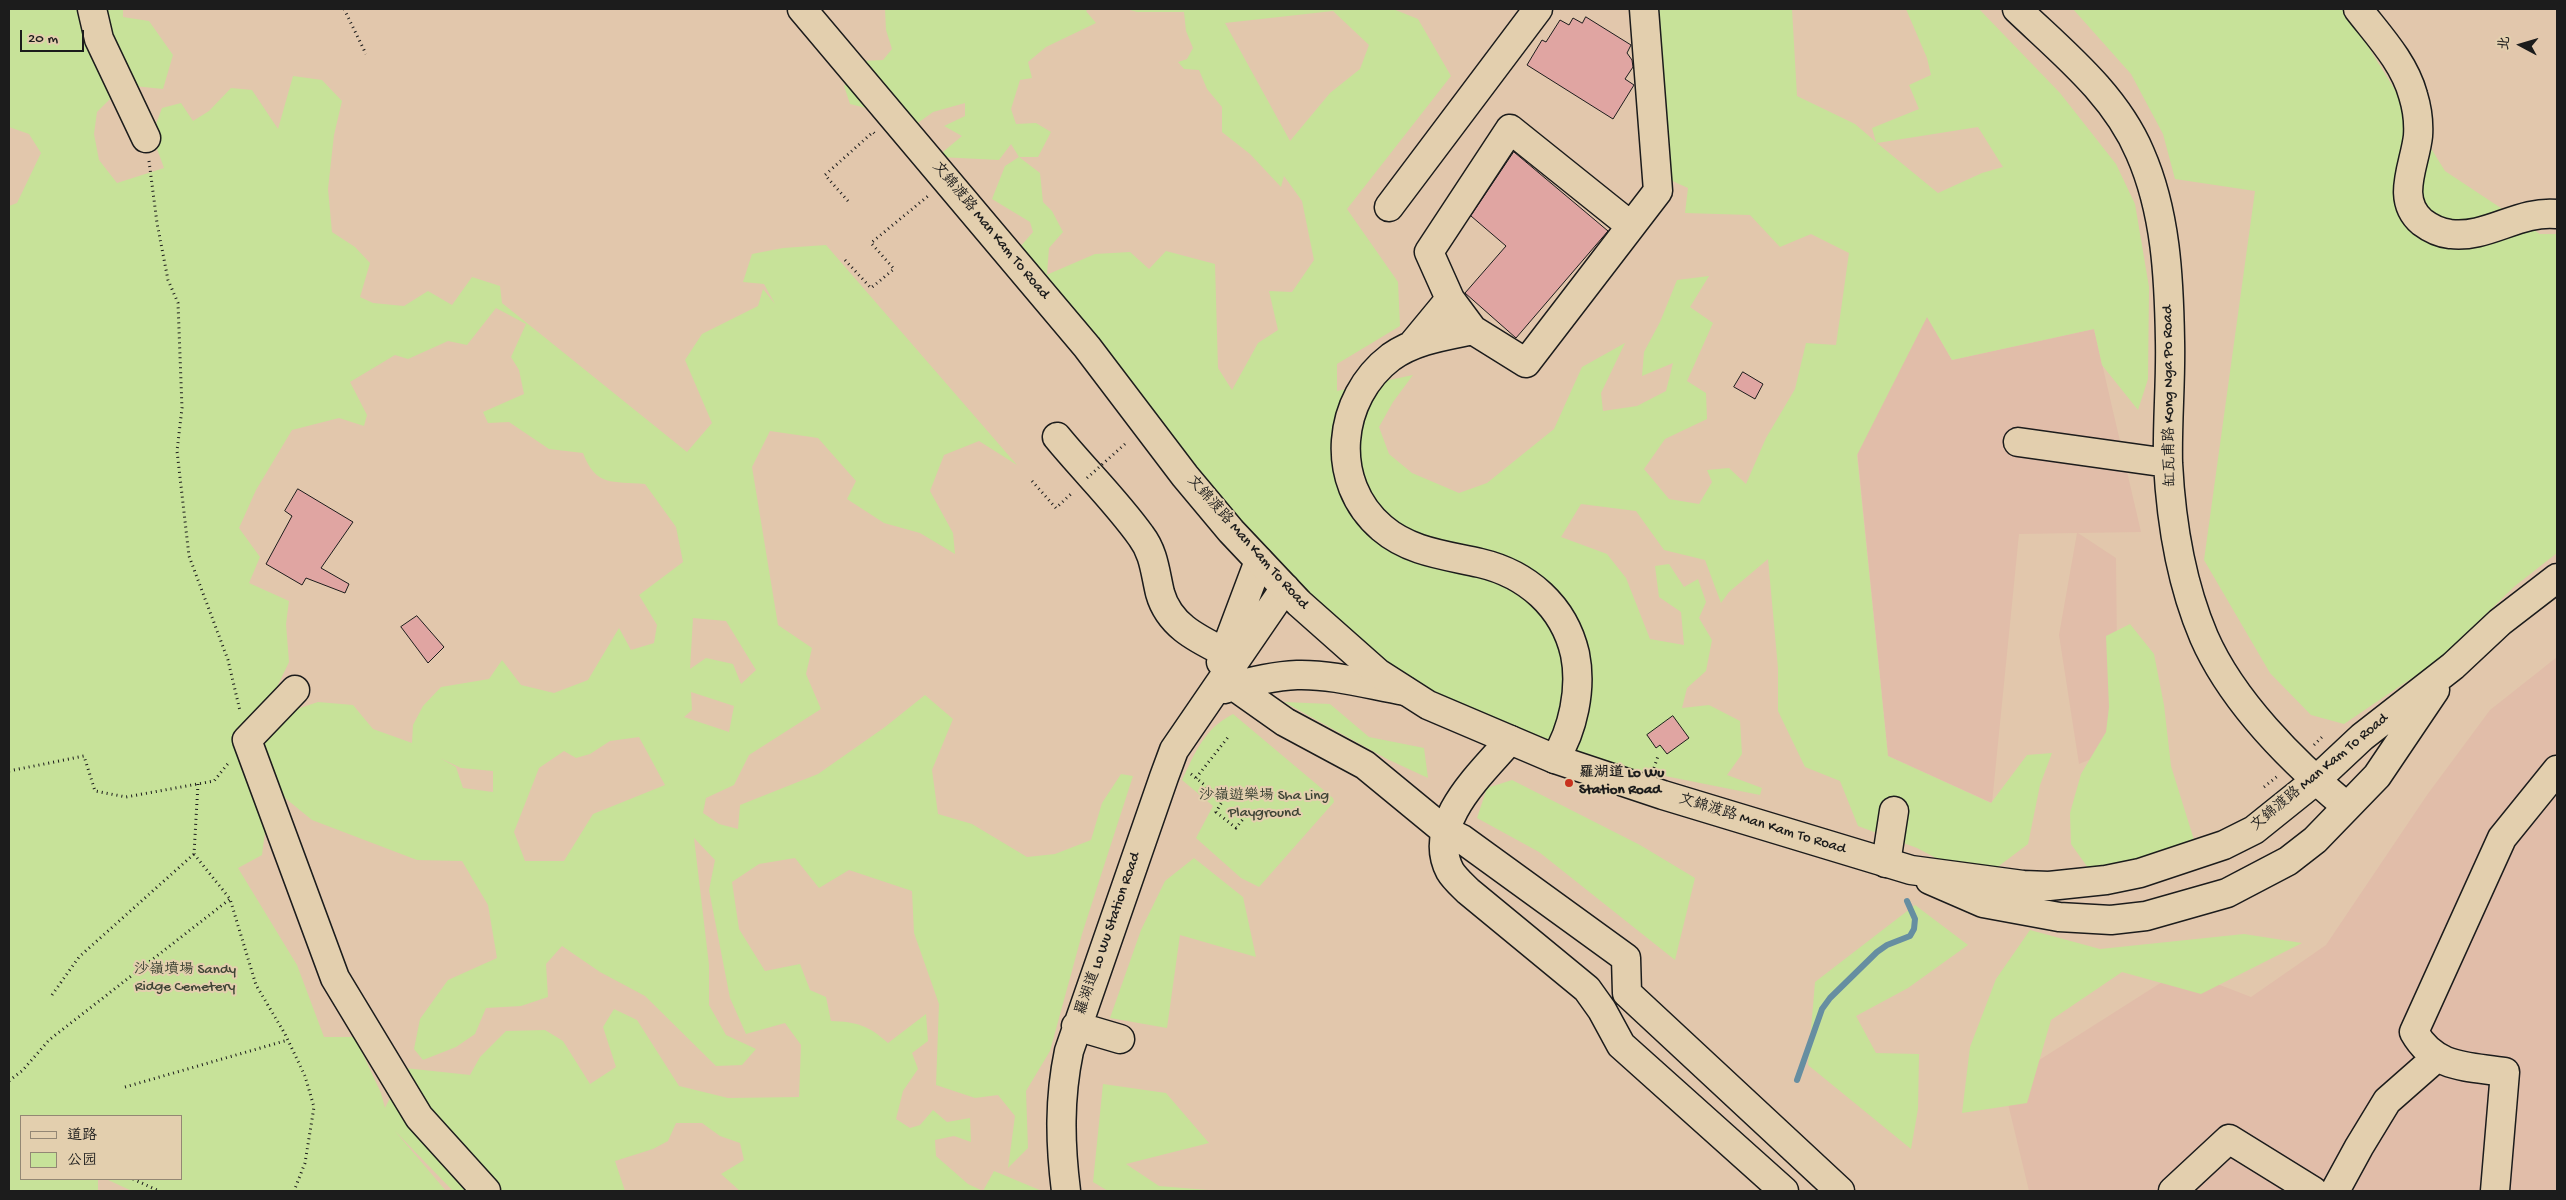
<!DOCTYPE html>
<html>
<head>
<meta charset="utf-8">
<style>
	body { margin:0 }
	#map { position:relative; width:2566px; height:1200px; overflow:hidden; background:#e2c7ac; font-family:"Gochi Hand","LXGW WenKai TC",sans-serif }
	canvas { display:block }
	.frame { position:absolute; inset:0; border:10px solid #1c1c1c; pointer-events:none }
	.legend { position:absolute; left:20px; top:1115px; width:162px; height:65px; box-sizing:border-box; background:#e3cfae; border:1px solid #938774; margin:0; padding:6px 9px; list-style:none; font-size:15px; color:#1c1c1c }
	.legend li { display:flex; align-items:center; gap:10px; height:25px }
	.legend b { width:25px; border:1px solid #938774 }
	.north { position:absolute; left:2496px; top:20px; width:50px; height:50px; -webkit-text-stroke:4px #e3cfae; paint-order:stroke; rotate:276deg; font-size:14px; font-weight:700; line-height:20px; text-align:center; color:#1c1c1c }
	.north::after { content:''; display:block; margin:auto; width:18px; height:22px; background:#1c1c1c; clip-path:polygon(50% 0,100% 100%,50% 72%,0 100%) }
	.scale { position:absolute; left:20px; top:30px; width:64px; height:22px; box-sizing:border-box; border:2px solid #1c1c1c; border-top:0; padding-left:6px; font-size:15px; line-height:18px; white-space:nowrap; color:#1c1c1c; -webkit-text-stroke:4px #e3cfae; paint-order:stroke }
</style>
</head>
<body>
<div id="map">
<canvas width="2566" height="1200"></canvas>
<div class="frame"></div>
<ul class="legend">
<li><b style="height:6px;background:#e3cfae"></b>道路</li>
<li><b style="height:14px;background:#c7e299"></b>公园</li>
</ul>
<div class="north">北</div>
<div class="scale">20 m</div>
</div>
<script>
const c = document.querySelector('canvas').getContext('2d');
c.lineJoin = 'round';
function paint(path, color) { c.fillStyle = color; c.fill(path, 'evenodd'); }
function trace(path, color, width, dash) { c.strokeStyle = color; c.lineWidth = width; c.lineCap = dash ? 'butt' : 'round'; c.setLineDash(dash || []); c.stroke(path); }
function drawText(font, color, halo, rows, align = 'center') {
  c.font = font + ' "Gochi Hand","LXGW WenKai TC",sans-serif'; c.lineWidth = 4; c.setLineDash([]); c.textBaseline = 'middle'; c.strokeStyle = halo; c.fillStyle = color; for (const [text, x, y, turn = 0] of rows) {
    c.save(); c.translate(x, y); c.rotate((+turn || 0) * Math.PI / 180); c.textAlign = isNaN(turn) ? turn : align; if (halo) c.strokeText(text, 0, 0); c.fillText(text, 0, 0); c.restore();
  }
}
paint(new Path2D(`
	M1927 316 1952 360 2094 329 2141 532 2078 533 2116 558 2118 748 2079 764 2059 635 2077 533 2019 534 1992 803 1888 756 1857 449Z
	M2557 657V1191H2029L2003 1083 2181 970 2251 997 2326 945 2427 795 2490 710Z`), '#e1bda9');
paint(new Path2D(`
	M9 9H123V17L149 21 173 55 163 89 124 85 97 112 94 134 99 160 117 183 164 168 152 135 162 108 181 103 193 121 209 111 231 88 252 90 278 129 293 76 322 80 342 101 334 135 328 189 332 232 355 247 370 263 360 297 373 303 404 306 428 291 452 305 472 277 500 286 502 303 687 452 712 423 685 360 702 334 758 306 763 289 775 304 764 284 743 282 752 254 783 248 826 245 1017 465 979 441 944 455 930 491 953 533 955 554 920 533 884 523 847 499 856 481 818 438 770 431 752 467 778 625 812 648 806 674 821 709 749 755 734 785 706 798 703 813 719 824 738 829 740 805 818 774 885 727 925 695 953 719 932 770 938 814 972 824 1027 857 1055 854 1091 840 1102 803 1121 774 1133 776 1082 934 1050 1051 1026 1091 1028 1148 1008 1168 1015 1116 998 1095 975 1098 936 1085 939 1004 914 933 912 891 849 870 819 888 795 858 759 864 732 882 739 929 765 971 800 964 810 990 826 997 831 1021C857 1022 868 1025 888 1043L926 1014 928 1041 912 1053 918 1069 903 1091 896 1119 910 1128 920 1125 933 1110 947 1122 970 1118 971 1142 954 1136 935 1140 936 1156 968 1184 983 1191 994 1171 1042 1191H740L721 1174 744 1160 740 1143 720 1136 702 1123H676L668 1141 653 1149 615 1161 625 1191H453L395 1131 446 1191H132L106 1179H181V1116H21V1179H98V1191H9V206L17 203 41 153 29 134 9 127ZM496 308 526 324 511 357 519 370 524 394 483 412 488 423 509 422 549 449 583 453C596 487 612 481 645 484L676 527 683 562 639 595 657 625 654 643 631 650 619 628 588 680 554 693 521 685 502 660 489 679 441 687 423 706 413 725 412 743 373 729 353 705 318 702 291 711 278 685 289 662 286 624 289 601 249 583 260 557 239 528 256 490 292 430 339 418 364 426 367 415 350 382 395 355 408 359 448 341 467 345ZM693 618 726 621 756 670 741 684 733 664 706 658 690 669ZM691 692 734 706 729 732 684 717 692 710ZM639 737 665 785 593 814 564 861H525L514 832 539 768 564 751 576 758 590 754 610 741ZM440 758 461 768 493 771V792L463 788 456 767ZM274 789 312 820 417 860 462 861 488 905 497 958 448 980 420 1019 414 1049 423 1060 456 1047 475 1034 486 1008 521 1006 548 997 546 964 562 946 600 972 645 996 716 1066 742 1065 756 1049 726 1035 709 1005V965L694 838 715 860 709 890 730 998 746 1034 785 1023 801 1045 799 1097 728 1098 679 1086 637 1020 614 1009 603 1027 616 1067 590 1084 563 1041 545 1030 506 1031 480 1057 470 1075 405 1068 385 1108 381 1093 355 1037H324L297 965 238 868 262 855 267 816Z
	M885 9H1089L1086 11 1096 23 1046 47 1028 62 1032 78 1020 80 1011 109 1016 124 1036 123 1051 132 1038 157H1019L1040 173 1043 202 1052 211 1063 232 1049 248 1047 274 1044 276 1095 254 1130 252 1149 269 1166 251 1215 264 1218 368 1232 390 1258 343 1278 330 1269 291 1292 292 1314 260 1302 201 1284 176 1281 187 1250 154 1222 132V107L1207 89 1199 70 1184 69 1178 62 1187 59 1193 48 1186 31 1184 12H1137L1130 10 1393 9 1418 19 1451 76 1347 209 1398 282 1400 326 1337 364V391L1413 375 1393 402 1379 427 1389 454 1412 473 1459 493 1487 483 1554 429 1582 367 1625 343 1601 393 1603 411 1637 406 1666 391 1673 363 1642 376 1644 352 1660 322 1677 280 1709 276 1690 307 1713 323 1687 381 1706 393 1707 419 1665 439 1644 469 1669 499 1699 504 1712 482 1707 470 1729 468 1746 484 1766 438 1795 389 1806 343 1836 345 1849 253 1811 234 1780 247 1750 215 1685 213 1688 188 1668 179 1654 9H1792L1797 96 1855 124 1876 142 1872 128 1919 109 1909 85 1931 75 1927 58 1906 9H1979L2060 93 2116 164 2135 204 2149 287 2148 379 2138 410 2102 365 2094 329 1952 360 1927 317 1857 455 1888 756 1991 803 2027 755 2052 753 2040 785 2028 844 1995 869 1953 867 1917 848 1858 826 1840 781 1805 767 1778 711V668L1768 559 1729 592 1721 603 1705 560 1664 550 1636 511 1581 504 1561 537 1607 554 1626 578 1650 639 1684 645 1681 612 1659 597 1655 566 1669 564 1684 587 1698 579 1706 602 1699 618 1712 640 1706 671 1687 688 1682 708 1709 705 1740 721 1742 754 1727 775 1762 788 1760 795 1660 775 1576 766 1357 655 1194 469 1013 255 1033 232 1030 222 992 199 1005 166 1019 157 1011 144 999 160 940 157 944 151 962 136 944 126 965 116V103L933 112 915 125 898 116 850 104 844 86 863 61 883 60 892 49 886 30ZM1333 11 1369 45 1360 69 1330 93 1290 141 1225 23ZM1978 127 2003 167 1982 173 1938 193 1877 143Z
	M2073 9H2345L2445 171 2540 234H2557V553L2515 586 2437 661 2344 724 2311 715 2270 673 2204 560 2255 191 2175 179 2163 134 2131 74Z
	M2130 624 2154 654 2164 705 2171 766 2194 840 2173 850 2091 872 2071 844 2070 813 2081 774 2106 732 2109 707 2106 636Z
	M1284 702 1330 704 1369 737 1424 748 1428 778 1387 759Z
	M1233 714 1333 798 1334 802 1259 887 1241 878 1196 838 1213 806 1182 780C1196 751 1204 729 1233 714Z
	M1512 780 1640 845 1695 878 1675 960 1539 852 1477 818 1487 788Z
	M1194 858 1243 897 1256 957 1180 935 1167 1028 1110 1018 1141 930 1165 881Z
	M1915 905 1968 945 1908 988 1856 1016 1876 1053 1919 1054 1918 1109 1911 1149 1808 1065 1815 982Z
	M2030 930 2100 949 2244 934 2302 943 2201 994 2122 972 2051 1020 2027 1103 1962 1113 1970 1047 1996 979Z
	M1103 1084 1166 1093 1209 1143 1126 1164 1159 1186 1220 1191H1108L1093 1182Z`), '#c7e299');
trace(new Path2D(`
	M1797 1080 1822 1009 1830 998 1877 952 1887 945 1910 936 1914 929 1915 919 1907 901`), '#668ea1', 6);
const building = new Path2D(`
	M1586 17 1631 45 1627 53 1632 60 1633 67 1625 79 1634 85 1613 119 1527 65 1542 40 1546 42 1560 20 1569 25 1573 18 1582 23Z
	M1514 152 1608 231 1516 338 1465 293 1506 246 1471 216Z
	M1743 372 1763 384 1755 399 1734 387Z
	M298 489 353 522 321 568 349 584 345 593 306 578 302 585 266 564 292 516 285 511Z
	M417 616 444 647 428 663 401 627Z
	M1673 716 1689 738 1667 754 1660 745 1656 748 1647 735Z`);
paint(building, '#e0a5a2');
trace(building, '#1c1c1c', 1);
const minor = new Path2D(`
	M92 9 99 39 146 138
	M2017 9C2062 52 2115 94 2140 153 2166 212 2169 278 2170 341 2171 381 2167 423 2168 463 2171 521 2181 583 2204 637 2232 701 2293 762 2346 806
	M2358 9C2378 35 2404 62 2413 95 2417 108 2419 122 2418 136 2415 165 2395 199 2422 222 2430 228 2440 233 2450 234 2487 239 2519 210 2557 214
	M1389 207 1538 9
	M1631 226 1510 129 1429 252 1450 299 1473 330 1526 363 1658 191 1644 9
	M1473 330C1444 336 1415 340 1391 357 1337 398 1328 482 1382 528 1410 552 1445 555 1480 563 1527 574 1564 606 1575 654 1582 689 1573 730 1555 759
	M1412 345 1450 299
	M1057 437C1084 470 1116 501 1141 536 1154 553 1155 572 1160 593 1169 625 1196 638 1224 652
	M2018 442 2168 463
	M1221 662 1259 561
	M1234 686 1285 722 1365 765 1444 830 1462 839 1626 958 1627 993 1840 1191
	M1224 689C1248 682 1272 676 1297 675 1333 674 1370 685 1405 691
	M295 690 247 740 335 978 419 1117 486 1191
	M1510 740C1482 773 1425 823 1450 871 1454 878 1462 885 1468 891L1587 989 1602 1010 1621 1045 1784 1191
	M1886 863 1894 811
	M1076 1026 1120 1039
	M1066 1191C1060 1143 1059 1099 1069 1051L1164 777 1174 750 1285 588
	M2173 1191 2229 1139 2313 1191
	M2335 1191 2359 1147 2387 1101 2437 1057
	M2495 1191 2505 1072C2467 1066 2435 1069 2414 1032L2502 838 2557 770`);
const major = new Path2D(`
	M802 9 1087 347 1185 476 1231 531 1299 603 1378 673 1428 705 1555 759 1663 795 1911 870 2023 885 2049 886 2106 880 2140 873 2224 845 2254 830 2315 781 2362 737 2453 666 2500 622 2557 578
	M1930 880 1983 903 2059 917 2111 920 2146 916 2227 893 2288 861 2315 840 2377 776 2435 690`);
trace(minor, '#1c1c1c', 31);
trace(major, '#1c1c1c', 31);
trace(new Path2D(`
	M344 9 366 54
	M149 161 157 223 168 280 178 303 182 408 177 451 189 556 228 660 240 711
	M848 201 825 175 873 132 875 134
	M845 260 871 288 894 269 871 243 928 196
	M1032 481 1056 508 1073 492
	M2314 745 2322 737
	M1654 768 1658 756
	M9 771 84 756 95 791 126 797 214 781 230 761
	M1191 774 1223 800 1216 812 1236 828 1247 814
	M1196 778 1229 736
	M198 784 194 854 230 899 256 985 285 1034 305 1076 314 1107 305 1163 294 1191
	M2264 787 2279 775
	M52 995 79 957 194 854
	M9 1081 23 1070 49 1040 230 899
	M125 1087 288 1040
	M133 1179 159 1191`), '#1c1c1c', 3, [1, 4]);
trace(minor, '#e3cfae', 28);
trace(major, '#e3cfae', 28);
trace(new Path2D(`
	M1087 478 1125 444`), '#1c1c1c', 3, [1, 4]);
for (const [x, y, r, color] of [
	[1569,783,5,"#c8321e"]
]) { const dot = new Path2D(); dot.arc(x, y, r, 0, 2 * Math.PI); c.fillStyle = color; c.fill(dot); trace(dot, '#e3cfae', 2); }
drawText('15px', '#1c1c1c', '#e3cfae', [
	["文錦渡路 Man Kam To Road",990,231,50],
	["缸瓦甫路 Kong Nga Po Road",2170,396,-91],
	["文錦渡路 Man Kam To Road",1247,543,48],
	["文錦渡路 Man Kam To Road",2320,773,-40],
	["文錦渡路 Man Kam To Road",1762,825,17],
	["羅湖道 Lo Wu Station Road",1109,934,-71]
]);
drawText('bold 15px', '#1c1c1c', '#e3cfae', [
	["羅湖道 Lo Wu",1579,774],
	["Station Road",1579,791]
], 'left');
drawText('15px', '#3e4435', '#e3cfae', [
	["沙嶺遊樂場 Sha Ling",1264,797],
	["Playground",1264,814],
	["沙嶺墳場 Sandy",185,971],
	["Ridge Cemetery",185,988]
]);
</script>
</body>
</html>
